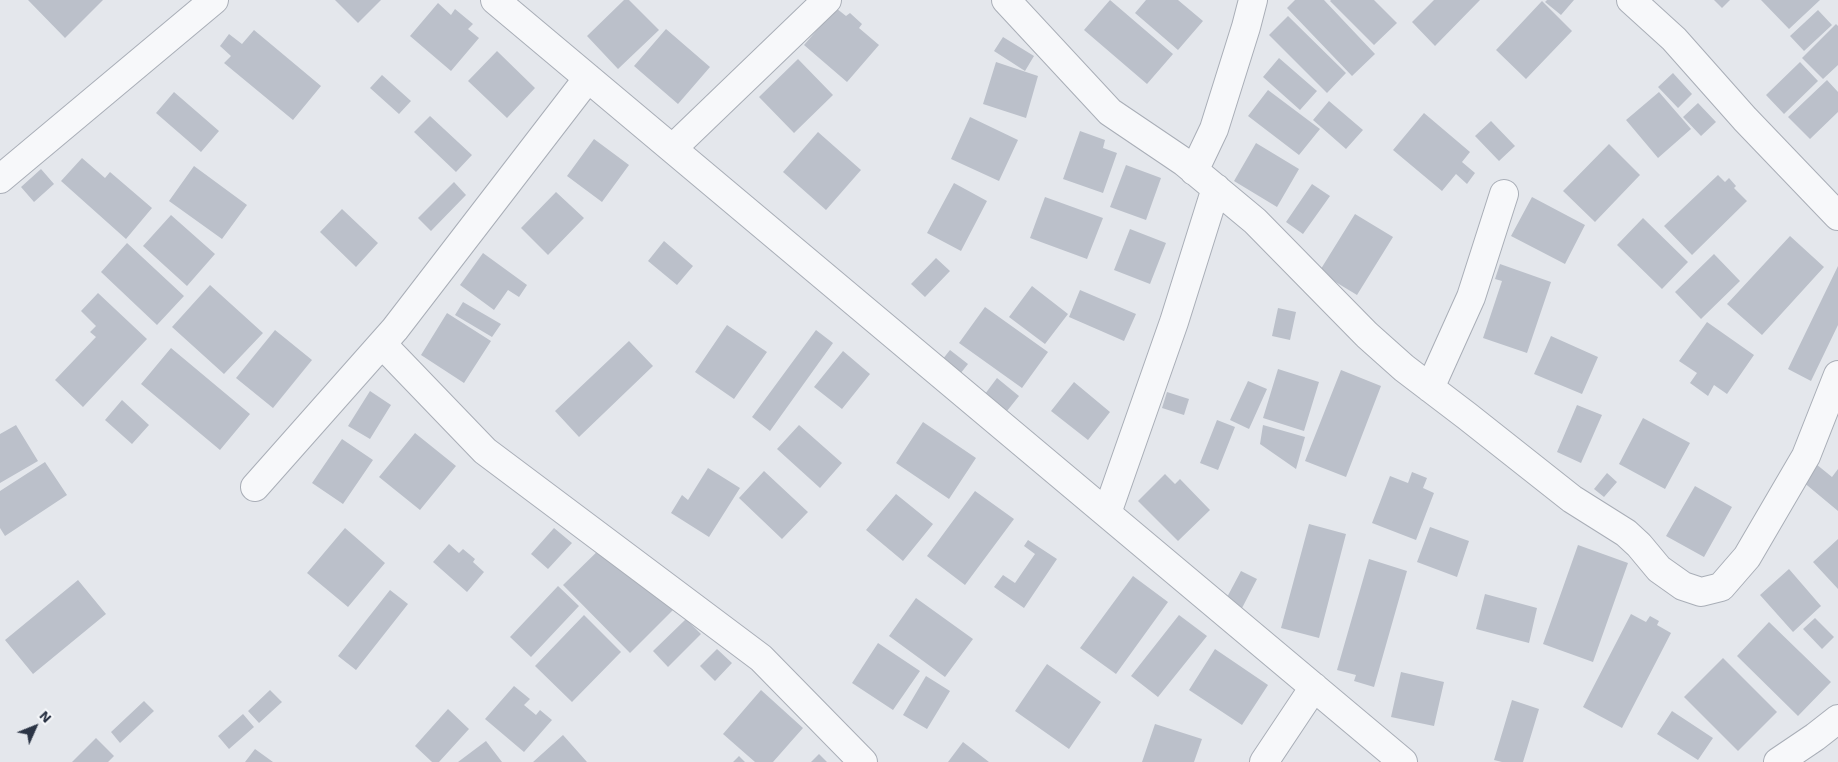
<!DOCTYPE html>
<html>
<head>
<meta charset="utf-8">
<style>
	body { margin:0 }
	#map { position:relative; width:1838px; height:762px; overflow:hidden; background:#e4e7ec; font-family:"Work Sans",sans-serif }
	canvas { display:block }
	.north { position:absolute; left:10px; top:702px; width:50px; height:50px; -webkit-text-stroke:4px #f4f6f9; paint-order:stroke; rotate:46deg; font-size:14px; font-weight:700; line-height:20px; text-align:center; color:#2b3445 }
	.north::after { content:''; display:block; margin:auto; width:18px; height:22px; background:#2b3445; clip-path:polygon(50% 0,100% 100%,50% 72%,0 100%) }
</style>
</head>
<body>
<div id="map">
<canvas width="1838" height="762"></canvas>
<div class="north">N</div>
</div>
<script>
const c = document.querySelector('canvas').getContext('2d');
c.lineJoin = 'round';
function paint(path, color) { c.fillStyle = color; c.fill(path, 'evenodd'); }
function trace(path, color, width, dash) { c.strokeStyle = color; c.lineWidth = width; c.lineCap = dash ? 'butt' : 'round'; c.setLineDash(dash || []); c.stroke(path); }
paint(new Path2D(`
	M28 0H103L65 38Z
	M335 0H381L358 23Z
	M624 0H629L659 30 618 69 587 36Z
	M1110 0 1173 54 1147 84 1084 30Z
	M1146 0H1178L1203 21 1178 50 1135 13Z
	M1295 0H1324L1375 54 1352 76 1287 8Z
	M1331 0H1374L1397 23 1374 45 1330 1Z
	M1434 0H1480L1435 46 1412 22Z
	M1547 0H1574L1561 15 1545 2Z
	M1714 0H1730L1722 8Z
	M1761 0H1820L1789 29Z
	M1542 1 1572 31 1526 79 1496 50Z
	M438 3 451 15 455 9 473 24 468 29 479 38 451 71 410 36Z
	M836 8 846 16 850 13 862 24 859 28 879 45 847 82 804 45Z
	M1818 10 1832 25 1804 51 1790 36Z
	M1288 16 1346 73 1327 93 1269 35Z
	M1836 24 1838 26V65L1823 79 1802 58Z
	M666 29 710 67 678 104 634 66Z
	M254 30 321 86 293 120 224 63 231 56 220 46 229 34 242 44Z
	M1003 37 1034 56 1025 71 994 51Z
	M497 51 535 88 507 118 468 81Z
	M1279 58 1317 91 1300 110 1263 77Z
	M798 59 833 95 794 133 759 97Z
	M996 62 1038 76 1026 118 983 104Z
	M1800 62 1818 81 1784 114 1766 95Z
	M1673 73 1692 94 1678 108 1658 87Z
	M382 75 411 101 399 114 370 88Z
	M1827 80 1838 92V112L1810 139 1788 117Z
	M1268 90 1320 129 1299 155 1248 116Z
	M174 92 219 131 201 152 156 113Z
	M1659 92 1691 129 1658 158 1626 120Z
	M1329 101 1363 130 1346 149 1313 120Z
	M1698 103 1716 122 1701 136 1683 117Z
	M1424 113 1470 152 1462 162 1475 173 1467 184 1456 174 1442 191 1393 150Z
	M430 116 472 155 456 172 414 132Z
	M970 117 1018 140 999 181 951 159Z
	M1491 121 1515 146 1499 161 1475 136Z
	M1080 131 1105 140 1103 148 1117 153 1103 193 1063 179Z
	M818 132 861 170 826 210 783 172Z
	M594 139 629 165 602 202 567 176Z
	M1256 143 1299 169 1277 207 1234 181Z
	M1609 144 1640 175 1595 222 1563 191Z
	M82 158 105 178 110 172 152 208 126 239 61 181Z
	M1126 165 1161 178 1146 220 1110 207Z
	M194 166 247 205 222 239 169 201Z
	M41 169 54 184 34 202 21 187Z
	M1718 175 1725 182 1729 178 1736 186 1734 188 1747 201 1692 255 1664 226Z
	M454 182 466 195 431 231 418 218Z
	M954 183 987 201 961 251 927 233Z
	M1312 184 1330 196 1303 234 1286 222Z
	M556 192 584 218 548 255 521 228Z
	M1045 197 1103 218 1087 259 1030 238Z
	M1532 197 1585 225 1565 264 1511 236Z
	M342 209 378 243 356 267 320 232Z
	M1355 214 1393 237 1357 295 1319 272Z
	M171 215 215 254 187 286 143 246Z
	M1643 218 1688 262 1662 289 1617 245Z
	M1130 229 1166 243 1150 284 1114 270Z
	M1790 236 1824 267 1762 335 1727 304Z
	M664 241 693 266 677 285 648 261Z
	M127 243 184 296 157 325 101 272Z
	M483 253 527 285 519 297 508 290 494 310 460 285Z
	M1714 254 1740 281 1701 319 1675 292Z
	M936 258 950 271 925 297 911 284Z
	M1500 264 1551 282 1527 353 1483 338 1502 281 1495 279Z
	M1838 266V325L1811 381 1788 369Z
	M210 285 263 333 224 374 172 327Z
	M1032 286 1068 314 1045 344 1009 317Z
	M1080 290 1136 314 1124 341 1069 317Z
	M98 293 147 339 83 407 55 380 96 337 90 332 96 326 81 311Z
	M463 302 501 324 492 337 455 315Z
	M985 307 1048 352 1022 388 959 343Z
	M1278 308 1296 312 1290 340 1272 336Z
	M447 313 491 341 464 383 421 355Z
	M1707 322 1754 355 1727 394 1714 385 1708 396 1690 383 1697 373 1679 361Z
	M727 325 767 352 734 399 695 372Z
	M275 330 312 360 273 408 236 378Z
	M816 330 833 343 770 431 752 417Z
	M1551 336 1598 357 1582 394 1534 374Z
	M629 341 653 366 579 437 555 411Z
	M171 348 250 414 220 450 141 384Z
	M950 350 968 364 956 379 938 365Z
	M843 351 870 374 842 409 814 387Z
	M1278 369 1319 382 1304 431 1263 418Z
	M1341 370 1381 386 1346 477 1305 461Z
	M997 378 1019 396 1007 411 985 394Z
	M1248 381 1267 389 1249 429 1230 420Z
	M1074 382 1110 412 1088 440 1051 411Z
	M370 391 391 405 370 439 348 426Z
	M1167 392 1189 399 1184 415 1162 408Z
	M122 400 149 425 132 444 105 420Z
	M1577 405 1602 415 1581 463 1557 452Z
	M1643 418 1690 443 1665 489 1619 464Z
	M1217 420 1235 427 1218 470 1200 463Z
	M923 422 976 458 949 499 896 463Z
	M16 425 38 461 0 483V434Z
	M799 425 842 463 820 488 777 449Z
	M1263 425 1305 437 1296 469 1260 444Z
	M415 433 456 466 420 510 379 477Z
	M342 439 373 460 343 504 312 483Z
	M45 462 67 495 5 536 0 528V491Z
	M1816 464 1832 477 1838 469V511L1802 481Z
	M708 468 740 488 709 537 671 513 682 495 688 500Z
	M764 471 808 512 782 539 739 498Z
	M1412 472 1427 478 1423 488 1434 493 1416 540 1372 523 1390 476 1408 483Z
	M1607 473 1617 482 1604 497 1594 489Z
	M1165 474 1175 484 1180 479 1210 510 1178 541 1138 501Z
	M1695 486 1732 507 1704 557 1666 536Z
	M975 491 1014 519 965 585 927 556Z
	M896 494 933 524 903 561 866 530Z
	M1309 524 1346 534 1319 638 1281 628Z
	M1430 527 1469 541 1457 577 1417 562Z
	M345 528 385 563 348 607 307 573Z
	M554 528 572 543 548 569 531 554Z
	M1838 539V589L1813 562Z
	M1028 540 1057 559 1024 608 994 587 1003 575 1015 583 1035 554 1024 546Z
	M607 542 673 610 630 653 563 585Z
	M449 544 459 553 463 549 475 559 473 562 484 572 467 592 433 562Z
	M1578 545 1628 563 1593 662 1543 644Z
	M1369 559 1407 571 1374 687 1354 681 1356 675 1337 670Z
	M1789 569 1821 606 1793 632 1760 595Z
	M1241 571 1257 579 1241 610 1225 601Z
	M1133 576 1168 602 1116 674 1080 648Z
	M78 580 106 614 33 674 5 640Z
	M558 586 579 606 531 657 510 637Z
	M390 590 408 604 356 670 338 656Z
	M1485 594 1537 608 1529 643 1476 629Z
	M916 598 973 639 945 677 889 636Z
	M1631 614 1646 622 1650 616 1659 621 1657 625 1671 633 1622 728 1583 707Z
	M584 615 621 652 572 702 535 666Z
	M1179 615 1207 636 1158 697 1131 676Z
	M1815 618 1834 637 1822 649 1803 629Z
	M686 619 701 634 668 667 653 651Z
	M1769 622 1831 682 1798 716 1737 656Z
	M878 643 920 671 893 710 852 683Z
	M717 649 732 663 715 681 700 666Z
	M1215 649 1268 685 1242 725 1189 690Z
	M1723 658 1777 712 1738 751 1684 697Z
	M1047 664 1101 702 1069 749 1015 711Z
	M1401 672 1444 682 1434 726 1391 717Z
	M926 676 950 691 927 729 903 715Z
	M514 686 530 699 524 705 536 715 540 710 552 720 524 752 485 719Z
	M270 690 282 702 259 723 248 711Z
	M761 690 803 728 773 762H755L723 734Z
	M1512 700 1539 709 1523 762H1502L1494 760Z
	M144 701 154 711 120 743 111 732Z
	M448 709 469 729 439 762H432L415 746Z
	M1672 711 1713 738 1698 760 1657 734Z
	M243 714 254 727 229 749 218 736Z
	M1155 724 1202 739 1194 762H1142Z
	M563 735 587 762H533Z
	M96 738 114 756 108 762H72Z
	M486 741 502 762H458Z
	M963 742 989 762H948Z
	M255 749 273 762H245Z
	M819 754 827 762H811Z
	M739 756 745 762H733Z`), '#bbc0ca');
const minor = new Path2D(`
	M495 0 1403 762
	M1006 0 1110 112 1184 162 1255 221 1367 335 1404 368 1467 416 1572 499 1626 533 1639 545 1659 569 1683 586 1701 592 1721 587 1747 557 1806 456 1838 375
	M1631 0 1674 39 1745 119 1838 216
	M673 148 827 0
	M1194 171 1214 129 1246 27 1253 0
	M0 179 214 0
	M382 344 485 451 761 658 863 762
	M1430 388 1471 297 1504 194
	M255 487 395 329 588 78
	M1107 513 1174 322 1216 188
	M1264 762 1314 687
	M1778 762 1815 737 1838 719`);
trace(minor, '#a9aeb7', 30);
trace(minor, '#f7f8fa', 28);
</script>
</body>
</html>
